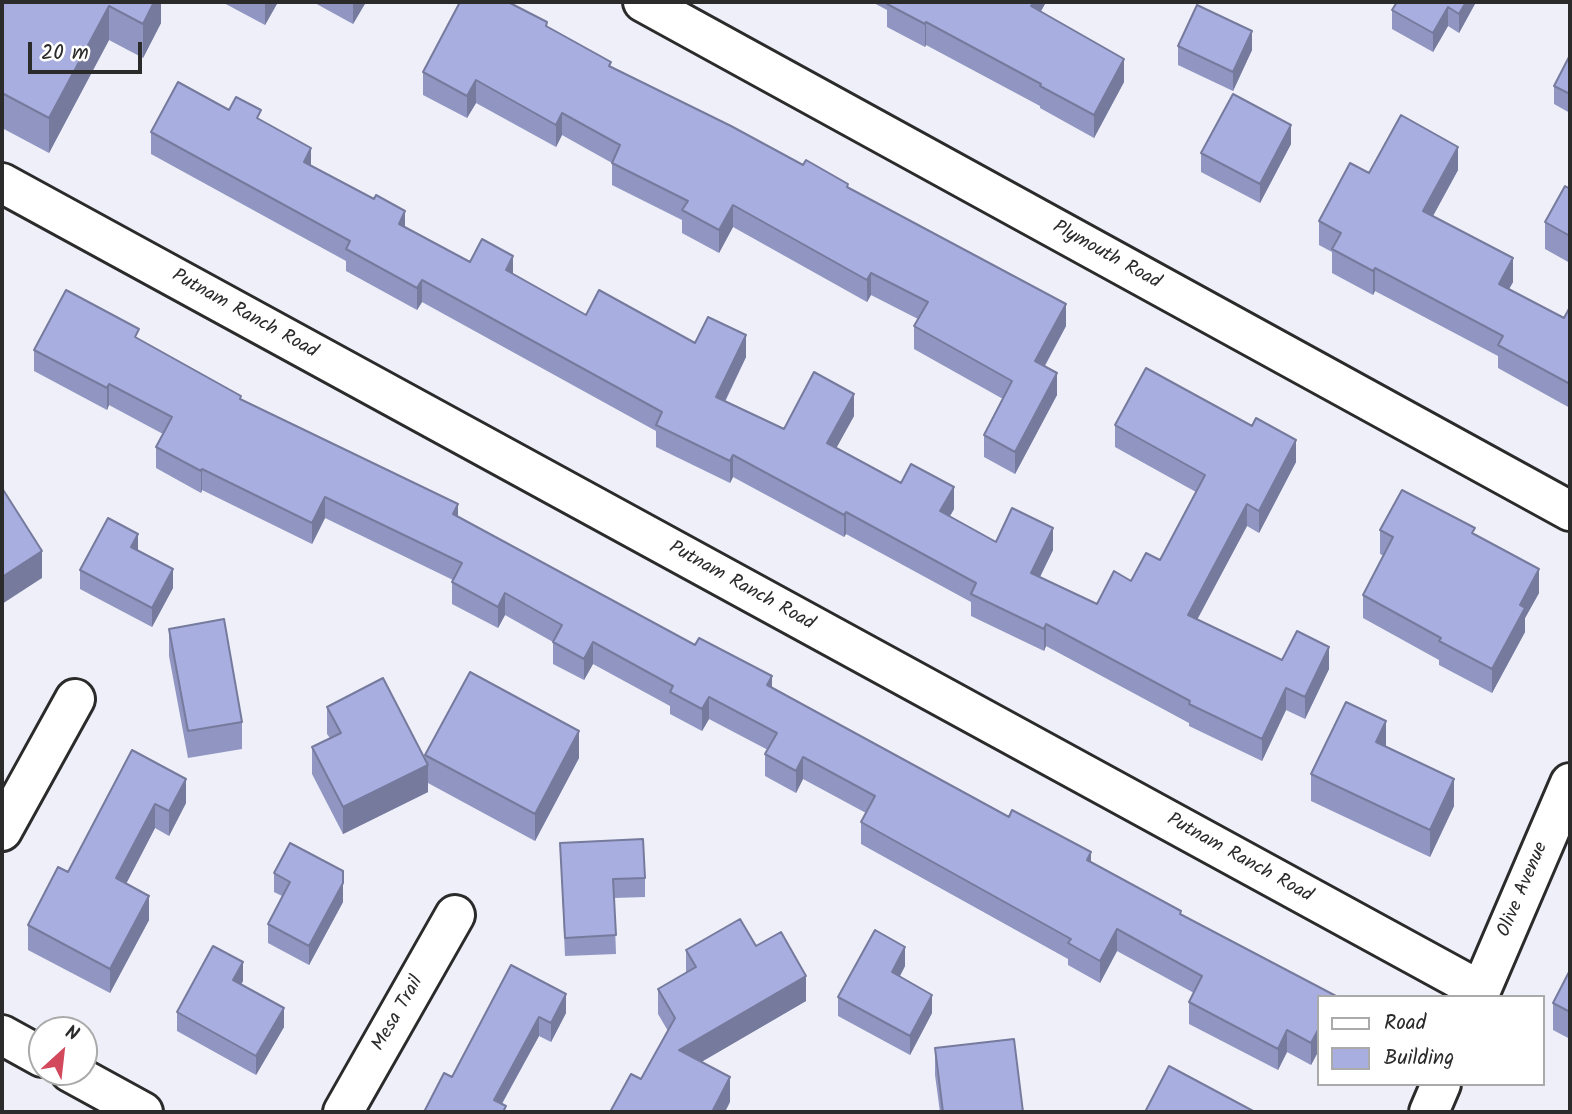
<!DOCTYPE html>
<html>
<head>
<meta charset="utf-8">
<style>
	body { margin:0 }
	#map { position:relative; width:1572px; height:1114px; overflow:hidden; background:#eeeff9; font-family:Kalam,sans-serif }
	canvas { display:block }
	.frame { position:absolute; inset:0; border:4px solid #2b2b2b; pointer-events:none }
	.legend { position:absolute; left:1317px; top:995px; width:228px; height:91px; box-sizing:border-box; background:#fff; border:2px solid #aaa; margin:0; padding:9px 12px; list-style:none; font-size:21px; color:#2b2b2b }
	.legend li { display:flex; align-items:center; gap:14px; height:35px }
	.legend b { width:35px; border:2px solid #aaa }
	.north { position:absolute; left:28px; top:1016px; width:70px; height:70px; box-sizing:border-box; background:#fff; border:2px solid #aaa; border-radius:50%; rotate:27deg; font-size:19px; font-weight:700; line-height:28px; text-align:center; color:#2b2b2b }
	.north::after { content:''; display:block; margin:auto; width:24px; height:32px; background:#d1495b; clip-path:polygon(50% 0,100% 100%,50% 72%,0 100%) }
	.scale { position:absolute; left:28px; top:42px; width:114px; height:32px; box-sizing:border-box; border:4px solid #2b2b2b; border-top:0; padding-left:9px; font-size:21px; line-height:24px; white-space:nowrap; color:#2b2b2b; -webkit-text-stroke:5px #fff; paint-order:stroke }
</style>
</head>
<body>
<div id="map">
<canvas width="1572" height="1114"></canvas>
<div class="frame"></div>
<ul class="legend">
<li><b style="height:9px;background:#fff"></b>Road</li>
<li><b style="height:19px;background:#a8afe0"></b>Building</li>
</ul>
<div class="north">N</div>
<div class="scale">20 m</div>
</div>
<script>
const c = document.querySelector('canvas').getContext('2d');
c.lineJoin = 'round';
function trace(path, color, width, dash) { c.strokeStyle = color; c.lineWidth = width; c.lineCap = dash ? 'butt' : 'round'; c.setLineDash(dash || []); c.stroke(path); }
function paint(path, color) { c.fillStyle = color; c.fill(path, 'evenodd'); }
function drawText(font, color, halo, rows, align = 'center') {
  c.font = font + ' Kalam,sans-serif'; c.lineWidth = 7; c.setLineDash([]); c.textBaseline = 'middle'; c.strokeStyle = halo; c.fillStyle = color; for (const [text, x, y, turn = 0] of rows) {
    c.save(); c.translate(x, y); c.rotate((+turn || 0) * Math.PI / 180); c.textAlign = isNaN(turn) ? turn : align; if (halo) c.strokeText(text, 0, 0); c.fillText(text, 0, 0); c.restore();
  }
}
const minor = new Path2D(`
	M643 2 1570 511
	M2 183 1481 991
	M2 831 75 699
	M1478 997 1570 783
	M2 1035 42 1057
	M70 1072 143 1112
	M343 1112 455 915
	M1429 1112 1441 1084`);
trace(minor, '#2b2b2b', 44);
trace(minor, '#fff', 38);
paint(new Path2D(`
	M2 2H161V23L143 58 109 40 49 153 2 128Z
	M222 2H278L265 25Z
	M313 2H366L353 24Z
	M872 2H1046L1041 11 1124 82 1094 138 1040 108V106L926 45 925 47 887 27V10Z
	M1397 2H1476L1459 33 1448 26 1433 52 1392 29V10Z
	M547 27 611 67 848 188 1066 326 1045 366 1057 395 1015 474 984 457V435L1003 399 914 349V326L918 319 871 295 867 302 733 227 719 253 682 233V220L612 185V163L562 135 556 147 476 103 467 118 423 95V72Z
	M1178 46 1252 50 1233 91 1178 65Z
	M1570 55V113L1554 104V86Z
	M229 110 261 120 311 166 405 227 470 262 513 274 586 315 695 343 746 357 725 402 784 429 854 416 836 448 901 483 954 509 950 516 996 542 1053 550 1040 577 1097 604 1160 560 1196 492 1115 447V425L1296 462 1259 533 1247 526 1197 619 1282 660 1329 669 1305 719 1286 710 1262 761 1189 726V723L1046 646 1044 651 971 616V602L846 534 844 537 733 477 730 483 656 447V431L422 302 417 310 346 271V261L151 154V132Z
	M1291 144 1260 203 1201 172V153Z
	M1458 170 1433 216 1513 282 1509 289 1564 318 1570 307V408L1498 368V356L1375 291 1373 295 1332 273V252L1319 245V221L1369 173Z
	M1570 189V263L1545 249V222Z
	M139 340 241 400 772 688 1091 862 1181 914 1318 997V1052L1311 1065 1287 1052 1278 1070 1189 1024V1002L1194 993 1117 951 1100 983 1068 965V959L861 844V822L866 813 803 779 796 793 765 776V754L768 750 709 719 702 731 670 714V706L593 664 584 680 553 664V642L505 615 498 628 452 604V582L453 580 325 518 312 544 202 490 201 493 156 468V447L163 434 109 405 107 410 34 371V350Z
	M1380 530 1475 534 1539 593 1525 618V632L1492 693 1439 665V660L1363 618V595L1384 556 1380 554Z
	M138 550 173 588 152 627 80 589V570Z
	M169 629 242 722V749L188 758 169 656Z
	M327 707 425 760V755L579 758 535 841 428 783V792L343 834 312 774V747L330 738 327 734Z
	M1386 747 1454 806 1430 857 1311 801V774Z
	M132 750 186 803 169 836 155 828 126 884 149 920 110 993 28 950V925L68 872Z
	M560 843 645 878V897L614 898 616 954 565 956Z
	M274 873 343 902 309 965 268 943V924L282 896 274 892Z
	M756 946 806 1001 701 1062 730 1102 668 1031 658 1014V989L686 973V950Z
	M511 965 566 1013 551 1042 539 1036 502 1104 506 1112 452 1077Z
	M905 966 900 976 932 1013 910 1055 838 1016V997Z
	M1570 970V1039L1553 1030V1003Z
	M243 981 241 984 284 1027 256 1075 177 1031V1012Z
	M935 1048 1023 1112H940L935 1075Z`), '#9096c1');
paint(new Path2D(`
	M154 2H161V23L143 58V24Z
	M265 2H278L265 25Z
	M353 2H366L353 24Z
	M1034 2H1046L1031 29V6Z
	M1466 2H1476L1459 33V14Z
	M109 6V40L49 153V118Z
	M1448 7V26L1433 52V33Z
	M926 22V45L925 47V24Z
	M1252 31V50L1233 91V72Z
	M1124 59V82L1094 138V115Z
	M476 80V103L467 118V96Z
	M562 113V135L556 147V125Z
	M1291 125V144L1260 203V184Z
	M1458 147V170L1423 234V211Z
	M311 148V170L304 162Z
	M733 205V227L719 253V230Z
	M405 211V233L399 224Z
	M513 256V278L506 270Z
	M1513 258V282L1499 307V284Z
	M1375 268V291L1373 295V271Z
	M871 273V295L867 302V280Z
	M422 280V302L417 310V288Z
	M1066 304V326L1035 383V361Z
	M746 335V357L716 419V397Z
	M1057 373V395L1015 474V452Z
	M109 384V405L107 410V388Z
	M854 394V416L827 465V443Z
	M1296 440V462L1259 533V511Z
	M733 455V477L730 483V461Z
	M202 469V490L201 493V471Z
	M954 487V509L940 533V511Z
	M325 497V518L312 544V523Z
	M458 504V526L453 514Z
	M1247 504V526L1188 637V615Z
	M846 512V534L844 537V515Z
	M1053 528V550L1031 595V573Z
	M138 534V553L131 547Z
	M42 551V578L2 604V577Z
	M173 569V588L152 627V608Z
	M1539 569V593L1525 618V632L1492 693V669L1520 605Z
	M505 593V615L498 628V607Z
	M1046 624V646L1044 651V629Z
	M593 642V664L584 680V659Z
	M1329 647V669L1305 719V697Z
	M772 676V698L767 685Z
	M1286 688V710L1262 761V739Z
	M709 697V719L702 731V709Z
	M1386 721V749L1376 742Z
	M579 731V758L535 841V814Z
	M803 757V779L796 793V771Z
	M428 765V792L343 834V807Z
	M186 779V803L169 836V811Z
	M1454 779V806L1430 857V830Z
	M155 804V828L116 903V878Z
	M1091 852V874L1087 860Z
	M343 883V902L309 965V946Z
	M149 896V920L110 993V969Z
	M1117 929V951L1100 983V961Z
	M905 947V966L892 991V972Z
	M243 962V981L233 999V980Z
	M806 976V1001L679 1075V1050Z
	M566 994V1013L551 1042V1023Z
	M932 995V1013L910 1055V1036Z
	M284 1008V1027L256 1075V1056Z
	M539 1017V1036L497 1112 494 1100Z
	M1287 1030V1052L1278 1070V1049Z
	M1318 1030V1052L1311 1065V1043Z
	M730 1077V1102L725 1112H712Z`), '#767a9d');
const building = new Path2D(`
	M2 2H154L143 24 109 6 49 118 2 93Z
	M460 2H508L547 22 546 26 611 62 609 66 731 126 803 165 806 160 848 184 847 187 1066 304 1035 361 1057 373 1015 452 984 435 1012 381 914 326 928 302 871 273 867 280 733 205 719 230 682 210 688 201 612 163 620 145 562 113 556 125 476 80 467 96 423 72Z
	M888 2H1034L1031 6 1124 59 1094 115 1040 86 1041 84 926 22 925 24 887 4Z
	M1397 2H1466L1459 14 1448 7 1433 33 1392 10Z
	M1197 5 1252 31 1233 72 1178 46Z
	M1570 55V94L1554 86Z
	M178 82 229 110 236 97 261 110 257 118 311 148 304 162 374 199 376 195 405 211 399 224 470 262 482 239 513 256 506 270 586 315 599 290 695 343 708 317 746 335 716 397 784 429 814 372 854 394 827 443 901 483 911 464 954 487 940 511 996 542 1012 508 1053 528 1031 573 1097 604 1114 571 1131 581 1146 553 1160 560 1205 475 1115 425 1146 368 1252 426 1256 418 1296 440 1259 511 1247 504 1188 615 1282 660 1297 631 1329 647 1305 697 1286 688 1262 739 1189 704 1190 701 1046 624 1044 629 971 594 976 583 846 512 844 515 733 455 730 461 656 425 662 412 422 280 417 288 346 249 350 241 151 132Z
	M1233 94 1291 125 1260 184 1201 153Z
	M1401 115 1458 147 1423 211 1513 258 1499 284 1564 318 1570 307V384L1498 345 1503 336 1375 268 1373 271 1332 249 1341 233 1319 221 1350 163 1369 173Z
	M1565 186 1570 189V236L1545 222Z
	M66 290 139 329 135 337 241 396 240 399 458 504 453 514 695 645 699 638 772 676 767 685 1009 817 1012 810 1091 852 1087 860 1181 911 1180 914 1336 996 1318 997V1030L1311 1043 1287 1030 1278 1049 1189 1002 1202 976 1117 929 1100 961 1068 943 1071 939 861 822 875 796 803 757 796 771 765 754 777 733 709 697 702 709 670 692 673 686 593 642 584 659 553 642 562 625 505 593 498 607 452 582 462 563 325 497 312 523 202 469 201 471 156 447 172 417 109 384 107 388 34 350Z
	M2 488 42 551 2 577Z
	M1402 490 1475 528 1472 533 1539 569 1520 605 1525 608 1492 669 1439 641 1441 638 1363 595 1393 537 1380 530Z
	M108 518 138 534 131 547 173 569 152 608 80 570Z
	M224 619 242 722 188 731 169 629Z
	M470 672 579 731 535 814 425 755Z
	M383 678 428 765 343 807 312 747 341 733 327 707Z
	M1346 702 1386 721 1376 742 1454 779 1430 830 1311 774Z
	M132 750 186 779 169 811 155 804 116 878 149 896 110 969 28 925 58 867 68 872Z
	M643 839 645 878 613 879 616 935 565 938 560 843Z
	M290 843 343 871V883L309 946 268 924 290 882 274 873Z
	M740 919 756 946 781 932 806 976 679 1050 730 1077 712 1112H610L631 1074 641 1079 675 1018 658 989 696 967 686 950Z
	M875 930 905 947 892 972 932 995 910 1036 838 997Z
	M213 946 243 962 233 980 284 1008 256 1056 177 1012Z
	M511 965 566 994 551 1023 539 1017 494 1100 506 1106 503 1112H424L444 1073 452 1077Z
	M1570 970V1012L1553 1003Z
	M1014 1039 1023 1112H943L935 1048Z
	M1169 1066 1255 1112H1145Z`);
paint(building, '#a8afe0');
trace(building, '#767a9d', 2);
drawText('19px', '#2b2b2b', '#fff', [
	["Plymouth Road",1106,256,29],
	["Putnam Ranch Road",244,315,29],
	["Putnam Ranch Road",741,587,29],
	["Putnam Ranch Road",1239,859,29],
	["Olive Avenue",1524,890,-67],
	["Mesa Trail",399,1014,-60]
]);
</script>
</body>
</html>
